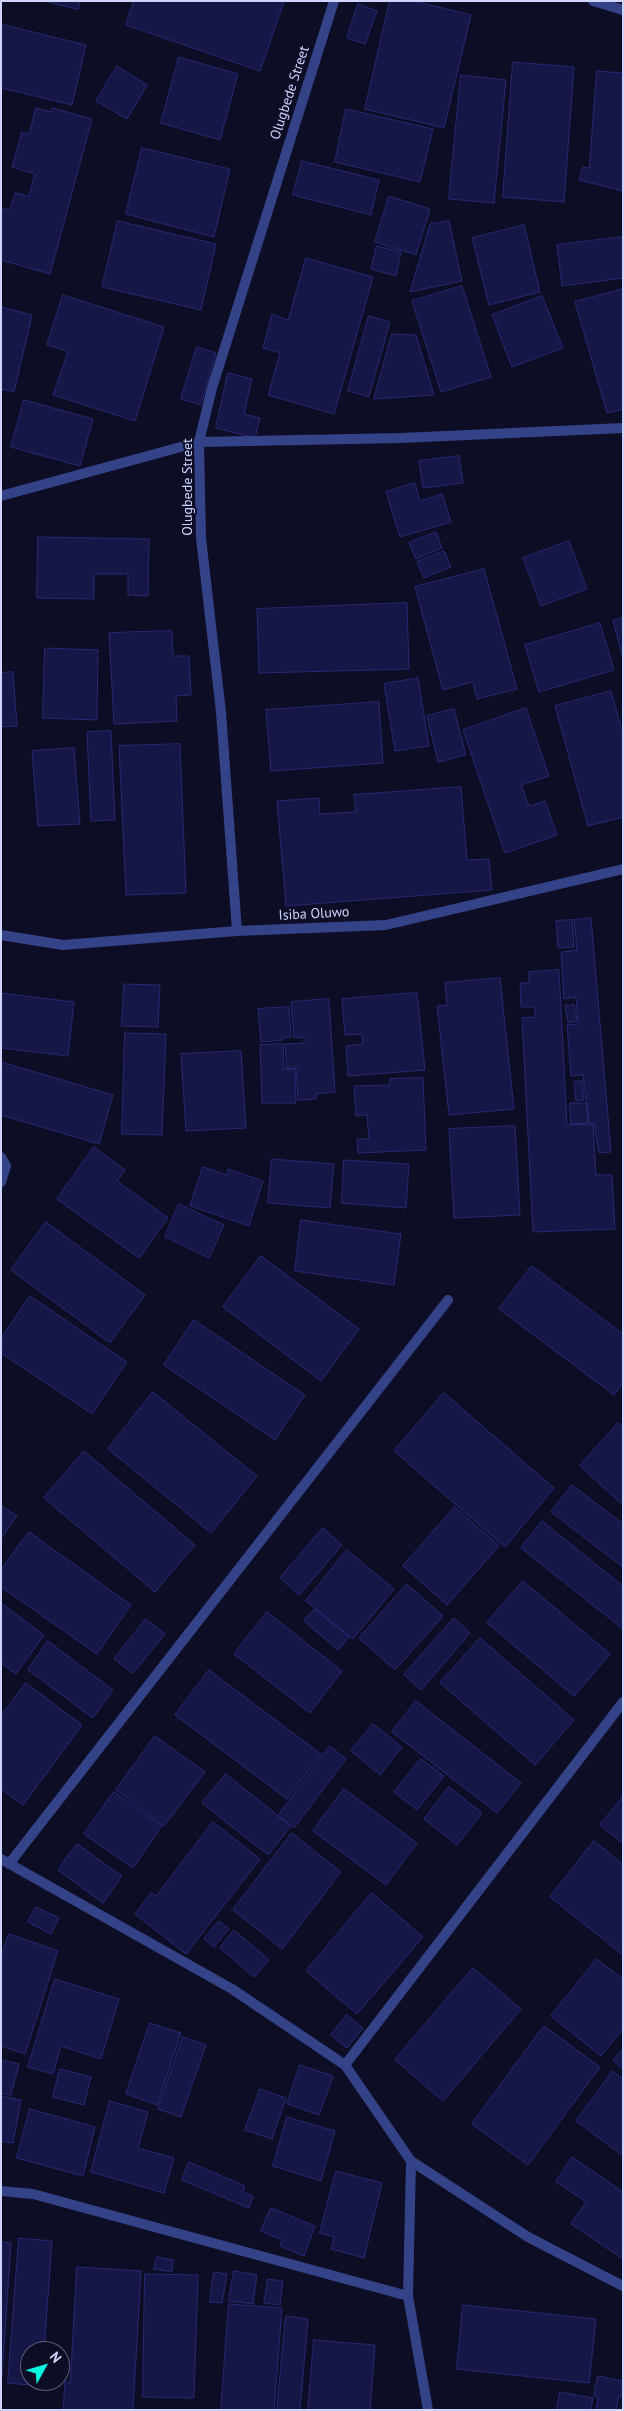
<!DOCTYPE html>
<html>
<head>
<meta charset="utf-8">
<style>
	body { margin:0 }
	#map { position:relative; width:624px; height:2411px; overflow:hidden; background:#0d0d25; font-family:"PT Sans",sans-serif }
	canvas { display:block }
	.frame { position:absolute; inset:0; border:2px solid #d0d5ff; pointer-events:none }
	.north { position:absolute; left:20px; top:2341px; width:50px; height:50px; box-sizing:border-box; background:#0d0d25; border:1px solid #5b5d7c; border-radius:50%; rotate:51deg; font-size:14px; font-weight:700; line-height:20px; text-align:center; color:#d0d5ff }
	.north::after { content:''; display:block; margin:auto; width:18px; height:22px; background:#00fbe1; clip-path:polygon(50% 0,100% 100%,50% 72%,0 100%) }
</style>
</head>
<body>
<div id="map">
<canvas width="624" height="2411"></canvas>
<div class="frame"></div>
<div class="north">N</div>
</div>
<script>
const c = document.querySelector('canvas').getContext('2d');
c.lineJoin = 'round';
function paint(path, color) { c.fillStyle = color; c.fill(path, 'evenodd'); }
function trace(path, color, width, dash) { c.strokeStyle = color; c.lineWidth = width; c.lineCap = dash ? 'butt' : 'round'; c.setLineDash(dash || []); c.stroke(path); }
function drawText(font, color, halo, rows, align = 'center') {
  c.font = font + ' "PT Sans",sans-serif'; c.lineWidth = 4; c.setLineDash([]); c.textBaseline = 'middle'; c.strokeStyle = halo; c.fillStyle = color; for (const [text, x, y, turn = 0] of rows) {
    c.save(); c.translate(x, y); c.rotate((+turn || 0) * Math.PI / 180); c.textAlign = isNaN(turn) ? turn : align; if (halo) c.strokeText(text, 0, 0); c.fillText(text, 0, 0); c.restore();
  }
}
const building = new Path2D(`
	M45 1H80L78 9Z
	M134 1H281L284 2 260 71 126 25Z
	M390 1H414L471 15 444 128 365 109Z
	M358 4 377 11 365 44 347 38Z
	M1 24 86 45 72 105 1 88Z
	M179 57 238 74 220 140 161 123Z
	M513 62 574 67 564 202 503 197Z
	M117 66 147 85 127 119 96 101Z
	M597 71 623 73V191L579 180 583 167 589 168Z
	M461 75 506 80 494 203 449 199Z
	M36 108 51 112 52 108 92 119 50 274 1 260V208L10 210 15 193 29 196 35 174 12 167 22 132 29 134Z
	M346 109 433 129 420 182 335 162Z
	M142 148 230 169 214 237 126 214Z
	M302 161 379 180 371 215 293 195Z
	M389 196 430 209 416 255 375 242Z
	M118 221 216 244 201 310 102 287Z
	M449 221 462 281 410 292 430 224Z
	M524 225 540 292 489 305 472 238Z
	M623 237V278L562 286 557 245Z
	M377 246 401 252 396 276 371 269Z
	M306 258 373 277 334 414 268 395 280 353 263 348 272 314 288 320Z
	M462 286 491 377 441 392 412 301Z
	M623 289V409L607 413 575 302Z
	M63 295 164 327 135 421 53 395 68 351 47 345Z
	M542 296 563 348 512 367 492 315Z
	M1 307 32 315 14 392 1 389Z
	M369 316 390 322 369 397 348 391Z
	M392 334 416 335 434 395 374 399Z
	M197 347 216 353 201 405 181 399Z
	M228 373 252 379 244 414 260 418 255 438 216 428Z
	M24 400 93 419 80 466 11 447Z
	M459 456 463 483 423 488 419 461Z
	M415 483 420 501 442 494 451 522 400 537 386 492Z
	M436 532 442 548 416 559 409 543Z
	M38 537 149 539 148 596 128 595V574H94V599L37 598Z
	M569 541 587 589 541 606 523 558Z
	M444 551 451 567 424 578 417 562Z
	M484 569 517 689 477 699 473 682 443 690 415 587Z
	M407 603 409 669 259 673 257 609Z
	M623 618V658L613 621Z
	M600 623 614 670 539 692 525 645Z
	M172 631 173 656H189L191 695 176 696 177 721 114 724 109 633Z
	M45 648 98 650 97 720 43 718Z
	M13 672 17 726 1 727V673Z
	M418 678 429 746 395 751 384 684Z
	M611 691 623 734V817L588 826 555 706Z
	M379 702 383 763 271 771 266 710Z
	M526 708 549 776 521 785 529 806 545 801 557 835 505 853 463 730Z
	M454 709 466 755 438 762 427 716Z
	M111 731 115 820 91 821 87 732Z
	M180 744 186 893 126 895 119 746Z
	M74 748 80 824 38 826 32 751Z
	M461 787 467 860 489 859 492 890 286 906 277 801 319 798 320 814 356 812 354 795Z
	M591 918 611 1152 599 1153 594 1123H589L583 1075 571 1076 567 1025 578 1024 576 997 564 999 561 952 577 950 574 920Z
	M572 920 574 947 558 948 556 921Z
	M559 970 567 1125 593 1124 596 1175H612L615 1229 533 1232 522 1018 535 1017V1007H521L520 983H529V972Z
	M500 978 514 1109 449 1115 437 1006 447 1005 445 983Z
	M124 984 160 985 158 1027 122 1026Z
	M1 993 74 1002 68 1056 1 1048Z
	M417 993 425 1070 348 1076 346 1046 363 1044 362 1034 345 1035 342 999Z
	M329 999 335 1092 316 1094V1099L298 1100 296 1068 287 1069 285 1044 304 1043V1037L294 1038 291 1002Z
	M574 1005 577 1021 568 1023 565 1006Z
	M289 1007 291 1037 282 1038 283 1040 261 1042 258 1009Z
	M125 1033 166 1034 162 1135 122 1134Z
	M283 1044 284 1069H295L296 1103H262L260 1045Z
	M241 1051 246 1128 186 1131 181 1054Z
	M1 1062 113 1095 99 1144 1 1115Z
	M423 1078 426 1150 358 1153 357 1139H369L367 1115 356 1116 354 1086 390 1085V1079Z
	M582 1081 584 1100 576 1101 574 1082Z
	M570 1103H587L588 1123 571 1124Z
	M515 1126 520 1215 454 1218 449 1129Z
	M94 1147 125 1170 117 1181 168 1218 139 1258 57 1199Z
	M272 1159 334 1164 330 1208 268 1203Z
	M344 1160 409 1164 406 1208 342 1203Z
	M203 1167 227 1175 228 1169 263 1181 249 1226 190 1206Z
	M179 1204 224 1225 209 1258 165 1237Z
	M301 1220 401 1234 394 1285 295 1271Z
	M46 1222 145 1295 110 1343 11 1270Z
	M261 1256 359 1329 321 1381 223 1307Z
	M532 1266 623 1334V1383L614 1395 499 1309Z
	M30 1296 127 1362 92 1414 1 1353V1339Z
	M194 1320 305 1395 275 1440 164 1365Z
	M153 1392 257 1476 211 1533 108 1449Z
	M444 1393 554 1488 505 1547 394 1451Z
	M618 1423 623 1427V1505L580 1466Z
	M84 1451 195 1545 155 1592 44 1498Z
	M572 1485 623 1524V1567L551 1512Z
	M1 1506 17 1516 1 1539Z
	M455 1507 499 1546 447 1605 403 1566Z
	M542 1521 623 1586V1629L521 1548Z
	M323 1528 342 1545 299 1595 280 1578Z
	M29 1532 131 1605 97 1654 1 1587V1570Z
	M347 1550 394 1589 353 1639 306 1601Z
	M523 1581 610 1654 574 1696 487 1623Z
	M407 1584 443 1616 395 1670 359 1638Z
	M1 1603 44 1635 16 1674 1 1663Z
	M315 1609 349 1637 338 1650 304 1621Z
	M267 1612 342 1671 310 1713 234 1654Z
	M454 1618 470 1633 421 1690 404 1675Z
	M146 1619 165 1634 133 1673 114 1659Z
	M480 1638 574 1720 535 1765 440 1683Z
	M48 1641 113 1690 93 1718 28 1670Z
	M209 1670 321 1754 287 1799 175 1715Z
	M26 1683 82 1725 23 1805 1 1789V1716Z
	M416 1701 521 1783 497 1813 392 1732Z
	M373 1724 402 1747 380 1775 351 1751Z
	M155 1736 205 1772 164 1826 116 1790Z
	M330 1746 346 1759 294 1828 278 1816Z
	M421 1759 444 1776 417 1810 394 1792Z
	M226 1774 291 1826 268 1855 202 1803Z
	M449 1787 482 1813 457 1845 424 1819Z
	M344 1789 417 1843 386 1885 313 1831Z
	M114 1792 162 1826 133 1868 84 1834Z
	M623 1797V1844L600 1825Z
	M213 1822 260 1859 186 1954 135 1914 151 1893 156 1896Z
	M292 1833 341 1872 282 1949 233 1910Z
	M594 1841 623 1864V1955L550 1897Z
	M77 1844 122 1876 103 1903 58 1870Z
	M372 1893 423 1937 357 2014 306 1971Z
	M36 1907 59 1918 51 1934 28 1922Z
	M219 1921 229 1929 214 1947 204 1939Z
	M234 1930 269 1960 254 1977 220 1948Z
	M9 1934 58 1951 25 2054 1 2046V1957Z
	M597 1959 623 1979V2029L601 2056 551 2016Z
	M473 1968 521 2009 443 2101 395 2060Z
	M55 1979 119 1999 101 2059 61 2046 53 2074 28 2067Z
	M347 2015 363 2028 347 2048 331 2035Z
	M150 2023 181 2033 157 2105 126 2094Z
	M544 2026 600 2067 528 2165 472 2124Z
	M183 2037 206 2045 181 2117 158 2109Z
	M623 2049V2069L613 2061Z
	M1 2060 19 2064 11 2095 1 2093Z
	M300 2065 333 2076 319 2115 287 2104Z
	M60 2069 91 2077 84 2105 53 2097Z
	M613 2071 623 2079V2156L576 2121Z
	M260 2089 286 2098 272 2139 245 2130Z
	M1 2096 21 2100 13 2143 1 2141Z
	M110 2101 148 2112 138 2148 174 2158 164 2193 91 2172Z
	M30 2109 95 2127 83 2176 17 2158Z
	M287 2117 335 2131 321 2181 273 2166Z
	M572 2157 623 2192V2259L571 2224 586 2202 556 2182Z
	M189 2162 245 2186 243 2192 253 2196 249 2208 182 2180Z
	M336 2171 382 2183 364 2258 331 2249 334 2237 320 2233Z
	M271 2208 315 2226 304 2256 280 2246 282 2240 261 2231Z
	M19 2238 52 2241 44 2351H30V2381H42L41 2386 8 2383Z
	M1 2242 11 2243 2 2376H1Z
	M157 2257 173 2260 172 2272 154 2269Z
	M77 2267 141 2271 133 2410H63L65 2382H70Z
	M234 2271 257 2275 253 2304 229 2301Z
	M214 2272 227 2274 222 2303 210 2302Z
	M145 2274 198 2275 194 2398 143 2397Z
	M268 2279 283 2281 280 2305 264 2303Z
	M229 2304 282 2308 274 2410H221Z
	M463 2305 596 2319 589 2383 457 2369Z
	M286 2316 308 2319 300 2410H277Z
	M314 2340 375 2345 370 2410H308Z
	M598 2376 623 2381V2397L619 2396 616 2410H596L598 2397 594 2396Z
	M560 2392 593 2398 591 2410H557Z`);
paint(building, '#171747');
trace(building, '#282875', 1);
trace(new Path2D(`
	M593 1 623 10
	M1 496 199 442 401 438 623 428
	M237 931 221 712 201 538 199 442 212 388 334 1
	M1 935 63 945 237 931 386 925 623 869
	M1 1157 6 1166 1 1182
	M1 1859 232 1989 345 2065 411 2161 528 2237 623 2286
	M9 1864 448 1300
	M345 2065 623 1702
	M411 2161 408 2296 428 2410
	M1 2191 33 2194 408 2296`), '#344287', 10);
drawText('14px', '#d0d5ff', '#0d0d25', [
	["Olugbede Street",290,93,-72],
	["Olugbede Street",188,487,-90],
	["Isiba Oluwo",314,914,-3]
]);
</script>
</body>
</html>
